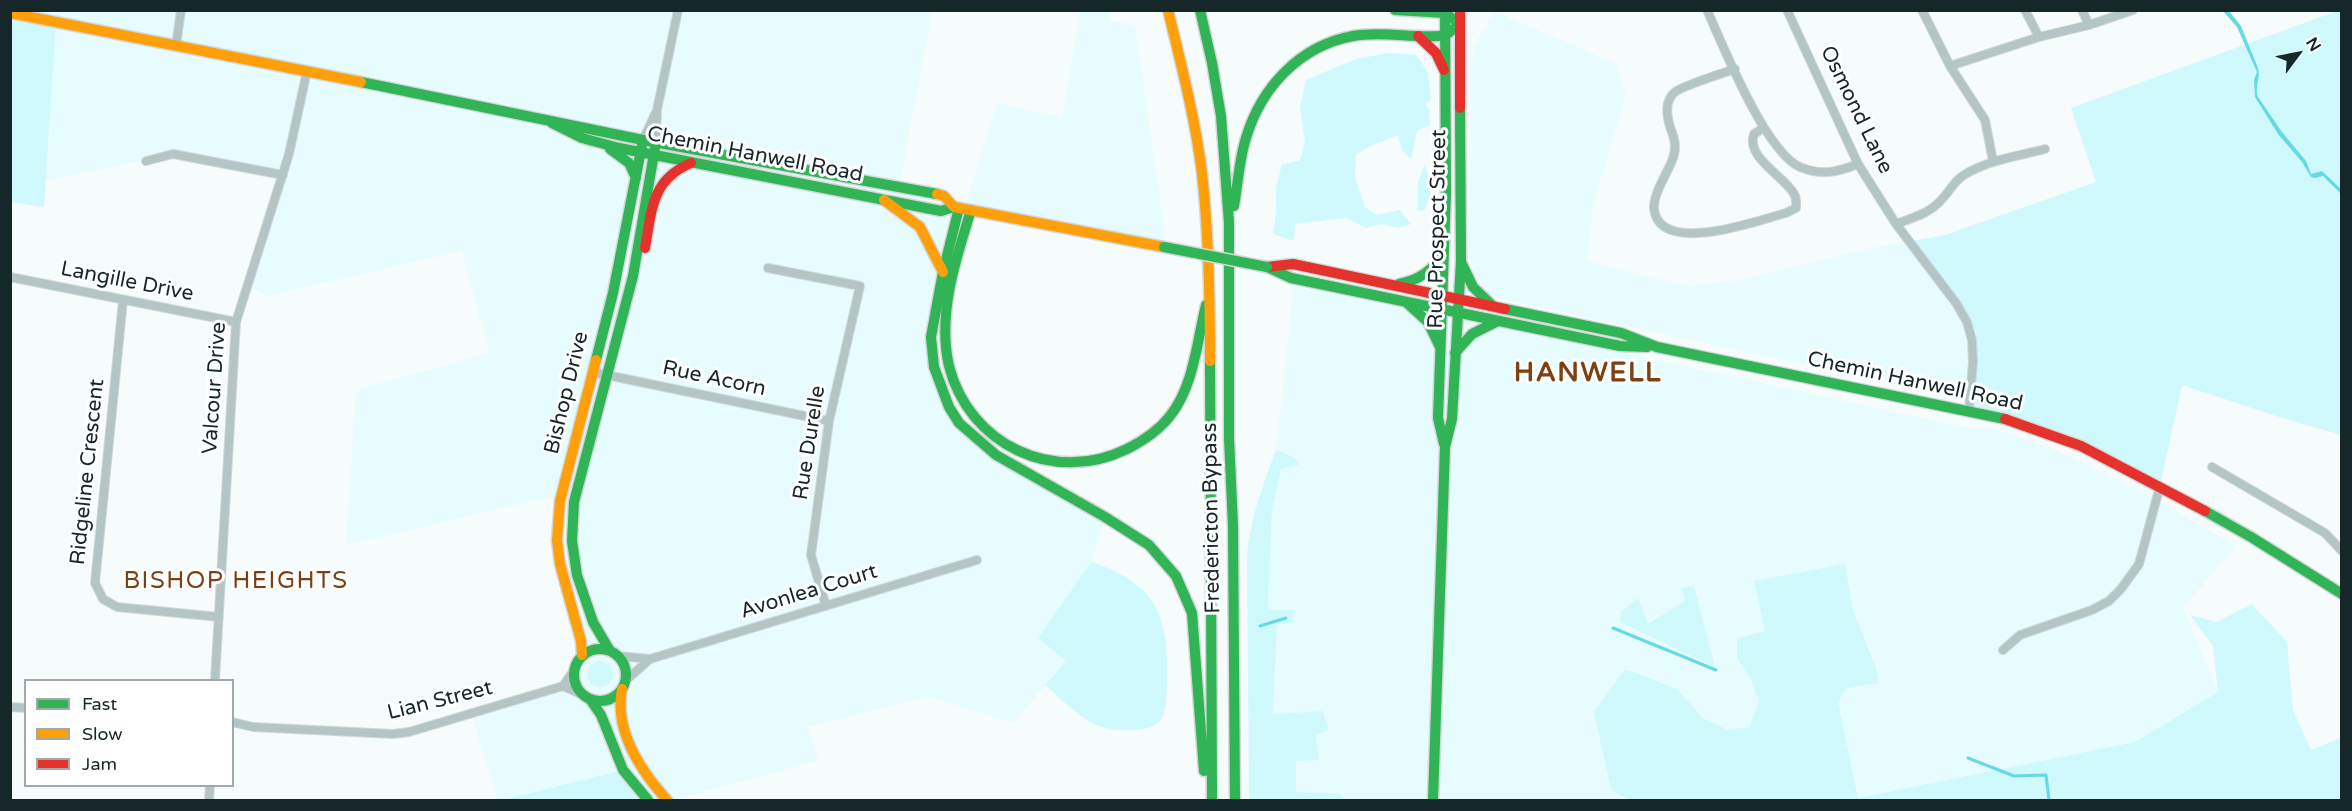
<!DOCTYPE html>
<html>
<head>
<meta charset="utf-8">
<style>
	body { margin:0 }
	#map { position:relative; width:2352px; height:811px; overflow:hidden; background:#f6fbfc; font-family:"Varela Round",sans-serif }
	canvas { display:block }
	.frame { position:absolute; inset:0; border:12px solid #152728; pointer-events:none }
	.legend { position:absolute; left:24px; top:679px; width:210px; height:108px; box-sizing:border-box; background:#fff; border:2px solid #a1a9a9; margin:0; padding:8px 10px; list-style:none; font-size:18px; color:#152728 }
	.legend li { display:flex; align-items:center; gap:12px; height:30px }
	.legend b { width:30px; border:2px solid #a1a9a9 }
	.north { position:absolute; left:2268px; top:24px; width:60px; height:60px; -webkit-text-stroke:4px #fff; paint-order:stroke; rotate:58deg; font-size:16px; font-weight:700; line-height:24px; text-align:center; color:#152728 }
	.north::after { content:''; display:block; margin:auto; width:21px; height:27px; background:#152728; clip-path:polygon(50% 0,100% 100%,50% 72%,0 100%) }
</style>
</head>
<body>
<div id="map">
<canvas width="2352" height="811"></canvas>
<div class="frame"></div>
<ul class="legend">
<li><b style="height:8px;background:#30b455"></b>Fast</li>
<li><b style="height:8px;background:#ff9f0a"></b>Slow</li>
<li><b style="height:8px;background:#e5322d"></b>Jam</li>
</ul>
<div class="north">N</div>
</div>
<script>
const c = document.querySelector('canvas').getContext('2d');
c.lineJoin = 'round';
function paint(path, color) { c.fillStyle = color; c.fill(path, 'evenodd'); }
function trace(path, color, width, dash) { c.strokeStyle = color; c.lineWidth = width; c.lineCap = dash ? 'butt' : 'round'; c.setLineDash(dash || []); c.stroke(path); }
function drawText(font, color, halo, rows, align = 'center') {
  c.font = font + ' "Varela Round",sans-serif'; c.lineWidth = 6; c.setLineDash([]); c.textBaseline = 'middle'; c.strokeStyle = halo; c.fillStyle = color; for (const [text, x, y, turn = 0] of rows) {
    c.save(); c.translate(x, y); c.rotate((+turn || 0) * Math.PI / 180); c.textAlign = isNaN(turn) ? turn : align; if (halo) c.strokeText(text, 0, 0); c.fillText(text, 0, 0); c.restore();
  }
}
paint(new Path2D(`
	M10 11H932L899 187 932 193 962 209 946 243 934 367 975 439 1105 517 1091 562 1038 638 1066 661 1013 723 928 696 809 727 818 761 673 800H498L471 713 562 686 582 655 565 587 560 501 549 497 346 545 356 392 370 386 489 353 462 251 267 296 247 285 283 176 173 154 46 181 56 23Z
	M1080 11H1110V20L1135 26 1164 228V247L964 209 997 103 1062 117Z
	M1495 12 1615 63 1626 95 1593 205 1587 261 1688 286 1741 280 1880 246 1910 240 1956 303 1972 340V388L1956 397 1497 298 1488 293 1474 274 1468 249 1473 47Z
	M1290 281 1974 429 1992 428 2045 446 2076 459 2135 488 2236 546 2183 608 2218 692 2135 742 1858 798 1838 702 1847 688 1879 683 1876 668 1853 610 1845 565 1765 631 1737 638V658L1750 678 1759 701 1749 727 1728 730 1703 718 1677 689 1611 789 1629 800H1345L1339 793 1296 792V761L1316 735 1329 729 1323 711 1273 715 1277 625 1268 610 1272 510 1281 469 1298 465 1294 457 1276 450 1293 293Z`), '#e7fcfe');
paint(new Path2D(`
	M2337 11H2341V435L2276 416 2182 385 2160 486 2081 446 1969 410 1973 362 1967 322 1910 241 1942 236 2096 182 2071 108Z
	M10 13 56 23 44 207 11 202Z
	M1389 53 1416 55 1428 72 1431 100 1425 104 1429 109 1430 125 1417 131 1411 160 1402 150 1398 135 1373 145 1356 154 1355 177 1365 207 1377 215 1400 210 1411 224 1399 228 1381 224 1366 228 1346 218 1295 224 1294 241 1273 234 1276 214V188L1282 164 1300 161 1305 141 1300 108 1306 80 1356 59Z
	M1425 164 1432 189 1425 210 1418 211V182Z
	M1276 450 1294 457 1299 465 1281 469 1272 510 1268 610H1293V622L1277 625 1273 714 1323 711 1329 730 1316 735 1319 760 1296 761V792L1339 793 1345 800H1249L1247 553C1251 517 1263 484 1276 450Z
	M1091 562C1113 569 1133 578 1149 597 1164 616 1168 647 1167 671 1167 686 1168 702 1163 716 1159 726 1149 728 1140 729 1094 736 1078 713 1045 685L1066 661 1038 638Z
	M1845 564 1853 610 1876 668 1879 683 1847 688 1838 702 1858 798 2135 742 2218 692 2213 646 2190 615 2217 622 2252 604 2287 642 2293 710 2311 750 2341 738V800H1629L1611 790 1594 712 1625 669 1677 689 1703 718 1728 730 1749 727 1759 701 1750 678 1737 658V638L1765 631 1754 581Z
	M1694 586 1715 667 1620 622 1621 612 1638 598 1648 624 1685 601 1682 588Z
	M587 674a13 13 0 1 1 26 0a13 13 0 1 1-26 0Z
	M623 770 648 800H503L616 772Z`), '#d0f9fd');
paint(new Path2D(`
	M2223 11H2229L2241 26 2258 68C2261 78 2254 87 2258 97L2282 132 2306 161 2311 174 2322 171 2341 189V194L2323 176 2315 178 2311 177 2302 162 2278 134 2255 97 2254 80 2257 72 2237 27Z`), '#64dbe2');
trace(new Path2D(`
	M1260 626 1286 618
	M1613 628 1716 670
	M1968 758 2014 776 2046 775 2049 800`), '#64dbe2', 3);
const street = new Path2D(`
	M1707 10C1724 48 1765 151 1800 167 1821 176 1838 172 1858 164
	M1787 10 1858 164 1896 224 1956 303 1967 322 1972 340 1973 362 1969 410
	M1922 10 1950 66 1985 120 1993 161
	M2025 10 2039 37
	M2082 10 2089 25
	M176 46 181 10
	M1950 66 2039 37 2089 25 2133 10
	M1735 69C1723 73 1682 86 1675 92 1664 101 1667 116 1670 127 1674 136 1677 148 1673 158 1668 173 1653 193 1654 209 1660 257 1759 220 1786 213L1796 208C1796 203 1797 198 1794 194 1786 177 1745 158 1754 134L1763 128
	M643 140 655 114
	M656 142 657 110 678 10
	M146 161 173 154 283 175
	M1896 224C1912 218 1931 213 1942 199 1950 191 1954 181 1964 175 1988 160 2018 156 2045 149
	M768 268 860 286 829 421 811 555 826 606
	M10 277 236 322
	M123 300 95 583 103 599 117 607 219 617
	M592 372 829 421
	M2212 467 2325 533 2342 551
	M2003 650 2020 635 2092 610 2109 601 2121 589 2139 564 2160 486
	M618 656 650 659 977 560
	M215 680 236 322 289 154 307 71
	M625 681 649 660
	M563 686 583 695
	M10 707 26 708
	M232 722 253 727 393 734 409 732 563 686 574 670
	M209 800 210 786`);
const fast = new Path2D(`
	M1200 10 1212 63 1221 116 1229 223V438L1233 526 1235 800
	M361 82 643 140 937 194
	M552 123 582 138 619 148 941 211 954 207
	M610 149 629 163 636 178
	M1234 206C1238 184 1239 160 1246 138 1261 88 1299 46 1353 36 1381 31 1411 38 1439 36L1447 34 1460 24 1445 13 1395 10
	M959 208 943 272 931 337 934 367 949 407 959 423 996 455 1105 517 1149 545 1176 576 1192 613 1204 771
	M971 210C956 259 937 314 949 366 969 445 1054 485 1127 449 1143 441 1159 430 1170 416 1194 386 1197 341 1206 305
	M1462 264 1473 287 1493 306
	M1267 267 1291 278 1620 346 1647 347
	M1399 284C1419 280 1432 271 1443 254
	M1407 303 1428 322 1440 347
	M1505 309 1621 333 1657 347 2005 419
	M1455 353 1472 334 1496 322
	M596 360 613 293 643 140
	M1210 361 1212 800
	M1444 444 1438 418 1446 193 1445 10
	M2205 511 2251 537 2342 594
	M574 675a26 26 0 1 1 52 0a26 26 0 1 1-52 0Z
	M610 651 593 622 577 575 572 541 574 502 633 276 656 142
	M590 699 601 715 623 770 648 800
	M1433 800 1445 447 1452 419 1461 261 1460 108`);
const slow = new Path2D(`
	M1168 10C1181 64 1195 117 1202 173 1209 235 1210 299 1210 361
	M10 13 361 82
	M937 194 944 196 954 207 1164 247
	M884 200 920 227 943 272
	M582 655 581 641 560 564 557 540 560 501 596 360
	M622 689C614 731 640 770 667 800`);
const jam = new Path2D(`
	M1460 10V108
	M1418 36 1436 53 1444 70
	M645 248C652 210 651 180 691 163
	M1267 267 1293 264 1505 309
	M2005 419 2081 446 2205 511`);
trace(street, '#d3d8d9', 10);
trace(fast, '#d3d8d9', 13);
trace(slow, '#d3d8d9', 13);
trace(jam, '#d3d8d9', 13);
trace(street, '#b4c5c6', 8);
trace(fast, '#30b455', 10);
trace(slow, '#ff9f0a', 10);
trace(jam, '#e5322d', 10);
const fastBridge = new Path2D(`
	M1164 247 1267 267`);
trace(fastBridge, '#d3d8d9', 13, []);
trace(fastBridge, '#30b455', 10);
drawText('21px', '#152728', '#fff', [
	["Osmond Lane",1856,110,64],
	["Chemin Hanwell Road",755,155,11],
	["Rue Prospect Street",1438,229,-89],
	["Langille Drive",127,282,11],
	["Rue Acorn",714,379,12],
	["Chemin Hanwell Road",1915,382,12],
	["Valcour Drive",215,388,-86],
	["Bishop Drive",567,393,-76],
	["Rue Durelle",810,443,-81],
	["Ridgeline Crescent",88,472,-84],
	["Fredericton Bypass",1212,518,-91],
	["Avonlea Court",809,592,-17],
	["Lian Street",440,701,-14]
]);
c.letterSpacing = '1.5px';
drawText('24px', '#7d4015', '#fff', [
	["BISHOP HEIGHTS",236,582]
]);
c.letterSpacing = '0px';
c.letterSpacing = '1.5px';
drawText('bold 27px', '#7d4015', '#fff', [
	["HANWELL",1588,374]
]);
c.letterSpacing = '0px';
</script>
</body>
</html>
